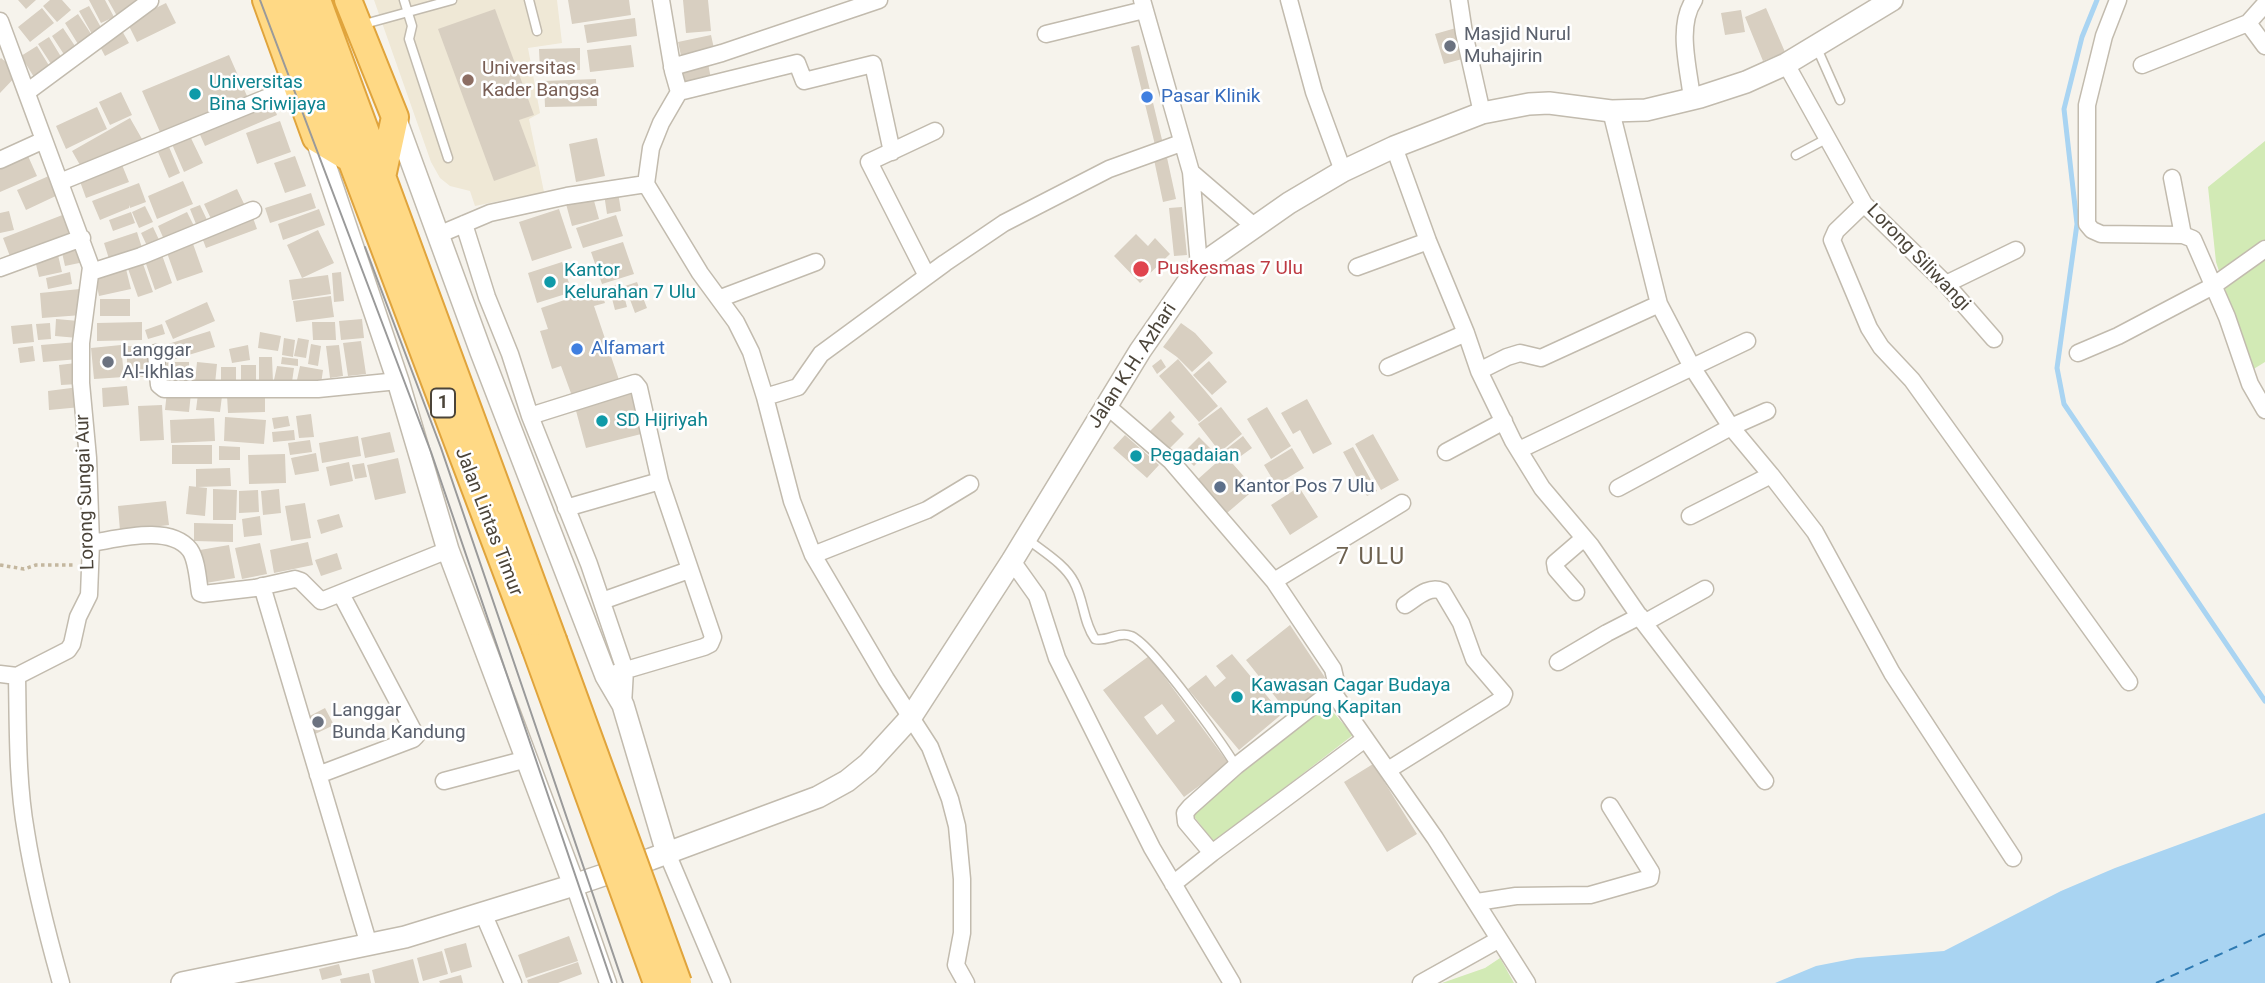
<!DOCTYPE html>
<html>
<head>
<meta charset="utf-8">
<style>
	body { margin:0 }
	canvas { display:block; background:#f6f3ec }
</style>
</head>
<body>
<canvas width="2265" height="983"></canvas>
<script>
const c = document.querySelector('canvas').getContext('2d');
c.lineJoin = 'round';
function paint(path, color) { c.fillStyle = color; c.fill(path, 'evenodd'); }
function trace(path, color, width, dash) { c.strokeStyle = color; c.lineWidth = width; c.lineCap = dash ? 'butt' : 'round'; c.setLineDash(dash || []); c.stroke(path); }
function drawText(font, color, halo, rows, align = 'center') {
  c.font = font + ' Roboto,sans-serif'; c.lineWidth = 5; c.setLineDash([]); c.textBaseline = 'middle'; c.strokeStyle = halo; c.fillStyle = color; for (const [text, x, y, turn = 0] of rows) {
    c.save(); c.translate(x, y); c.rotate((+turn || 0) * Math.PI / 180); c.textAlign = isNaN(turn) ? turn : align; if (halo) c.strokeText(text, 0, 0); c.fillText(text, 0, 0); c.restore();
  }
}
paint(new Path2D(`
	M374 0H557L562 43 528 48 540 113 529 119 544 192 475 206 470 191 450 186 440 178 431 162Z`), '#efe8d6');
paint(new Path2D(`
	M2265 141V362L2252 370 2216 262 2208 187Z
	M1326 704 1353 735 1214 842 1192 814Z
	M1500 958 1514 983H1442L1485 968Z`), '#d2eab5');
paint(new Path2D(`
	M2265 813V983H1775L1816 966 1857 958 1944 951 2061 891 2115 868Z`), '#a9d4f2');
trace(new Path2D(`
	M2097 0 2082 37 2064 109 2077 224 2057 368 2064 404 2265 701`), '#a9d4f2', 5);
trace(new Path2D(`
	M2156 983 2265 934`), '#2e7ab2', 2, [9, 7]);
paint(new Path2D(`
	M18 0H36L26 9Z
	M50 0H62L71 10 57 22 43 6Z
	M89 0H105L114 17 101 23Z
	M108 0H139L117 16Z
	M568 0H629L631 15 572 24Z
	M683 0H708L711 31 686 33Z
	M166 3 176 23 137 42 127 22Z
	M89 6 103 31 93 36 79 11Z
	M42 8 54 23 30 42 18 27Z
	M1766 8 1785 52 1763 61 1745 17Z
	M495 9 534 115 519 120 536 166 494 181 438 29Z
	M1741 10 1745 32 1725 35 1721 13Z
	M78 14 95 40 81 49 65 23Z
	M635 18 637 36 587 43 584 25Z
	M63 28 77 49 65 56 52 36Z
	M1456 28 1466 58 1444 64 1435 34Z
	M121 29 129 43 105 56 97 41Z
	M711 35 715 53 682 60 678 42Z
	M49 37 63 60 53 67 38 44Z
	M631 45 634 67 590 72 587 50Z
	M1139 45 1164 148 1156 149 1131 47Z
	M37 46 53 72 37 82 21 56Z
	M580 48V70L540 71 539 49Z
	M229 55 247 96 160 132 142 91Z
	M1 58 19 73 0 93V59Z
	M708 63 711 79 679 84 676 68Z
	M596 79 597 106 545 107 544 81Z
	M121 92 132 115 110 125 99 102Z
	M270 97 277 115 205 146 197 128Z
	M97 107 107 129 66 149 56 126Z
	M130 118 142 139 84 172 72 151Z
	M280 121 291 152 257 164 246 133Z
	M189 134 203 163 184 172 171 142Z
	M597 138 605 176 576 182 569 144Z
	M169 147 180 173 169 178 158 152Z
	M1166 153 1176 199 1163 202 1153 155Z
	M28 156 37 176 0 192V168Z
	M295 156 306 186 285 193 274 163Z
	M120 160 129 182 86 198 78 176Z
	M51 175 60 194 26 210 17 190Z
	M183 181 193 204 157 219 148 196Z
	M139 183 146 202 130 208 129 205V208L100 220 92 201Z
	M237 189 246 208 213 223 204 204Z
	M618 192 621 211 607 214 604 194Z
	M311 193 316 208 270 223 265 208Z
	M593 197 599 219 572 226 566 204Z
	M200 205 209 224 198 229 190 209Z
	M145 206 153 222 139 228 132 212Z
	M1182 207 1187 255 1174 256 1169 208Z
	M319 209 325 225 283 240 278 224Z
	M559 209 572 248 532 261 519 222Z
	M9 211 14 230 0 233V213Z
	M131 212 135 223 113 231 109 220Z
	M187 212 196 230 166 244 158 226Z
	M65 214 74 235 11 259 3 238Z
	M252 215 257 229 206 248 201 235Z
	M616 215 623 236 583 248 576 228Z
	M153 227 161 244 149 250 141 233Z
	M318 230 334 263 302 278 287 245Z
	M137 232 143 251 110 262 104 243Z
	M1136 234 1148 246 1155 238 1170 254 1140 283 1114 256Z
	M192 241 203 272 177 281 166 250Z
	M623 242 634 274 602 284 591 252Z
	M80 244 84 262 65 266 61 248Z
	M58 255 62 272 39 277 35 260Z
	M162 255 172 283 155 290 145 261Z
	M142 261 153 292 138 297 127 266Z
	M562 262 572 292 537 303 528 273Z
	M126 269 131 289 99 296 95 276Z
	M70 272 72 284 48 289 46 278Z
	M341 272 344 301 334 302 332 273Z
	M328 275 331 294 292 300 289 280Z
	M637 282 647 308 635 313 625 286Z
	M621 284 627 307 615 310 609 287Z
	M600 288 605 303 594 306 619 380 572 396 561 366 552 369 540 331 548 329 541 308Z
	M80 289 82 315 42 318 40 293Z
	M331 296 334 317 296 322 293 301Z
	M100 299H130V316H100Z
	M207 302 215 321 173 339 165 321Z
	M56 319 79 321 78 338 55 336Z
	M362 319 364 338 341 340 339 321Z
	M142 322V340L97 341V323Z
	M312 322H335L336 340H313Z
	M50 323 51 339 38 340 36 324Z
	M1181 323 1195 333 1213 353 1192 372 1177 357 1163 347Z
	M32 324 34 342 13 344 11 326Z
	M162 324 165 334 148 339 145 330Z
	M210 331 215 347 172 360 168 344Z
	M260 332 281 336 278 351 258 348Z
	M284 338 295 340 293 357 282 355Z
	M298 338 309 340 306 358 294 356Z
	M361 341 366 374 348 376 343 343Z
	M78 342 79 359 43 362 41 345Z
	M311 344 321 346 318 366 308 364Z
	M121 345 124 377 94 379 91 348Z
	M248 345 250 360 232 363 229 349Z
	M339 345 343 376 330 378 326 346Z
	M33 346 35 361 20 363 18 348Z
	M127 346 149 347V377H127Z
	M259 357H272L273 383 259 384Z
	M282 357 298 359V366L281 364Z
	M1161 359 1166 367 1157 374 1152 366Z
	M1178 359 1218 406 1199 422 1159 376Z
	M1209 361 1227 382 1212 395 1193 375Z
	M167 362H189V385L167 384Z
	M197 362 217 364 215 384 195 382Z
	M76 363 78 384 61 385 59 365Z
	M241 365H256V384H241Z
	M277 366 294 368 292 382 274 380Z
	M300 366 323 370 321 384 297 380Z
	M221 367H236V384H221Z
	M127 386 129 405 103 407 102 388Z
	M635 386 649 432 586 448 575 407Z
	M79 387 81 407 49 410 48 391Z
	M167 391 191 393 189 412 165 410Z
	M198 394 222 396 220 412 196 410Z
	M265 394V412L228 413 227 395Z
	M1307 399 1332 444 1313 454 1300 430 1293 434 1281 413Z
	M162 405 164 440 140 441 138 406Z
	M1221 407 1242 434 1220 452 1198 424Z
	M1267 407 1291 446 1271 459 1247 419Z
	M1170 411 1175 417 1171 421 1184 434 1169 449 1150 431Z
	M311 414 314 437 299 438 296 416Z
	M288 416 290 426 274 429 272 418Z
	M225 417 266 420 264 444 224 441Z
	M214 418 215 441 171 443 170 420Z
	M294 430 295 440 273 442 272 432Z
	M390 432 395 452 365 458 361 438Z
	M1373 434 1399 480 1381 490 1355 444Z
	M1125 435 1159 465 1147 478 1113 448Z
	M358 436 361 456 322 463 319 443Z
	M1243 436 1252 448 1234 461 1225 450Z
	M1199 437 1211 449 1194 466 1182 454Z
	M310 440 312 452 290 455 288 443Z
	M172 445H212V464H172Z
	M219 446 240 447V460H219Z
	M1353 447 1377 491 1367 496 1343 452Z
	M1292 448 1304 468 1276 485 1264 465Z
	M316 453 319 471 295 475 291 458Z
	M285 454 286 483 249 484 248 455Z
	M1225 455 1255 489 1227 513 1197 480Z
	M398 458 406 493 375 500 367 465Z
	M349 462 353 481 330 486 326 467Z
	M364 463 367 477 355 479 352 465Z
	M230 468 231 486 196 487V469Z
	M189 486 207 488 205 516 186 514Z
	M1299 487 1318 517 1290 535 1271 505Z
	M213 489 237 490 236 520H213Z
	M279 489 281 513 263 515 261 491Z
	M258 490 259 512 239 513V491Z
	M166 501 169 525 120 531 118 506Z
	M305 503 311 538 291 541 285 506Z
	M339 514 343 527 321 534 317 520Z
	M260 516 262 535 244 537 242 519Z
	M194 523 233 524V542L194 541Z
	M308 542 313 565 274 573 270 550Z
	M260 543 267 574 242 579 235 548Z
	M229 545 235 578 206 583 200 550Z
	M337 553 342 569 321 576 315 560Z
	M1290 625 1326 679 1292 718 1246 660Z
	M1232 654 1282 714 1239 750 1188 689 1206 675 1215 687 1226 678 1216 666Z
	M1149 656 1229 764 1184 797 1103 690ZM1162 704 1175 721 1157 735 1144 717Z
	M325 708 334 725 311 736 302 720Z
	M1373 764 1417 834 1387 852 1344 782Z
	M569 936 578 961 526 978 518 955Z
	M466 943 472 967 451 973 444 949Z
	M442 951 448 974 423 981 417 958Z
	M413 959 419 983H375L372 970Z
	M578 962 582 974 558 983H528L527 980Z
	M339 964 342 975 322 980 319 969Z
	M369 973 371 983H341L340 979Z
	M461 975 463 983H440L439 981Z`), '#d8cfc1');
const service = new Path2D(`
	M404 0 412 26 409 39 448 158
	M529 0 537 31
	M361 25 452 0
	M1816 46 1840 100
	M1796 155 1828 138
	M1026 538C1042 551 1065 564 1074 582 1084 600 1083 622 1095 639 1107 642 1119 631 1131 636 1151 643 1222 743 1236 766`);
const minor = new Path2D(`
	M661 0 673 71 679 92
	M1142 0 1191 172 1199 266
	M1289 0 1314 92 1343 171
	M1459 0 1464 33 1482 113
	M2118 0 2104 36 2087 105V224L2092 230 2101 234 2183 235 2193 239 2227 317 2250 384 2265 410
	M0 21 91 267 81 343V383L88 458 91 543 89 595 78 617 72 644 68 650 17 676C18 728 17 781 26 832 34 883 47 933 61 983
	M2248 23 2265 46
	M1046 34 1144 10
	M1786 64 1864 204 1946 284 1994 339
	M2142 65 2248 23 2265 4
	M672 67 722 53 879 0
	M27 92 150 1
	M1692 99C1689 69 1676 27 1694 0
	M1611 111 1659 304 1692 367 1731 427 1771 475 1690 516
	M1394 147 1428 241 1466 333 1479 371 1513 441 1542 488 1591 546 1644 623 1765 781
	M892 152 873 64 804 81 797 63 679 92 661 123 651 148 646 184 700 273 736 322 751 352 765 397 798 387 821 354 945 263 1004 223 1109 169 1181 143
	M0 160 44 140
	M1191 172 1255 227
	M2172 178 2183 235
	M60 182 298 85
	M1864 204 1836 231 1832 240 1869 328 1881 347 1912 380 2129 682
	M464 224 487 297 510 354 530 416 589 564 625 670 623 705
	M438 235 490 213 567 196 646 184
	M1357 267 1428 241
	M0 268 82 238
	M91 272 141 256 253 210
	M927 276 869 162 935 131
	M1946 284 2016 250
	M721 298 816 262
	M156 353 159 385 164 389H318L398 381
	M2078 353 2118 336 2213 286 2265 249
	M1388 367 1466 333
	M1479 371 1507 357 1520 353 1541 358 1659 304
	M765 397 792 501 813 555 886 679 930 747 950 799 957 826 962 879V933L956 965 966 983
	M1107 406 1171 461 1274 581 1333 669 1336 682 1332 691 1236 766 1190 807 1185 813 1186 822 1212 853
	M530 416 635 383 639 388 660 481
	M1519 450 1747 341
	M1446 452 1504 421
	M1771 475 1815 532 1892 673 2013 858
	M1618 488 1731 427 1767 411
	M566 508 660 481 713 637 710 644 704 647 616 673
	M91 543C118 539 170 524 190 550 197 560 198 581 200 593L203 594 255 588 295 579 301 581 321 601 448 550
	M813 555 927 510 970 484
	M1012 561 1037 596 1057 658 1152 848 1232 983
	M1274 581 1402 503
	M262 586 369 945
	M1576 592 1556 569 1555 563 1584 538
	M602 601 689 570
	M1644 623 1705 589
	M1558 662 1607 633 1640 616
	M0 674 17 676
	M1332 691 1435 838 1527 983
	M1388 770 1502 699 1504 694 1474 659 1461 623 1442 591C1429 585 1416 598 1405 605
	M318 775 413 739 416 736 341 594
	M444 781 527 759
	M667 853 722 983
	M1173 884 1212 853 1365 739
	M574 885 608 983
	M1477 902 1516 896 1590 895 1650 878 1651 872 1610 806
	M483 913 513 983
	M1421 983 1498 940`);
const tertiary = new Path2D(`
	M395 117 481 352 606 676 623 705 667 853
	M316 138 398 381 448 550 574 885
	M182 983 405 937 574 885 651 859 818 797 847 781 868 764 911 717 1012 561 1140 351 1199 266 1289 203 1343 171 1394 147 1482 113 1529 104 1549 103 1611 111 1646 110 1700 97 1746 82 1786 64 1892 0`);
const trunk = new Path2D(`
	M266 0 316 138 351 159
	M291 0 535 647
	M317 0 553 640
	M348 0 395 117 382 177`);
trace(service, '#c2bbae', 11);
trace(minor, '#c2bbae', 19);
trace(tertiary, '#c2bbae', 24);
trace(trunk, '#e0a43c', 30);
trace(new Path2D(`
	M0 565 24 569 36 565H74`), '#c4b79f', 3.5, [3.5, 3.5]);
trace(service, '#fff', 8);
trace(minor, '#fff', 16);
trace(tertiary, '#fff', 21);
trace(trunk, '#ffd985', 26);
trace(new Path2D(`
	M260 0 431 452 612 983
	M365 247 441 448 623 983`), '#9a9a9a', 2);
const trunkBridge = new Path2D(`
	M553 640 678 983
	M535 647 657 983`);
trace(trunkBridge, '#e0a43c', 30, []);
trace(trunkBridge, '#ffd985', 26);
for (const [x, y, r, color] of [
	[1450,46,7,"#6b7280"],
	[468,80,7,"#8d6e63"],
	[195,94,7,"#0f9aa8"],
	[1147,97,7,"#3f7fe0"],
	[1141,269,9,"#e0444e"],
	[550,282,7,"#0f9aa8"],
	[577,349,7,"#3f7fe0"],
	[108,362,7,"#6b7280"],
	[602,421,7,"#0f9aa8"],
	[1136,456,7,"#0f9aa8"],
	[1220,487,7,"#5c6f8a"],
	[1237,697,7,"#0f9aa8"],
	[318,722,7,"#6b7280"]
]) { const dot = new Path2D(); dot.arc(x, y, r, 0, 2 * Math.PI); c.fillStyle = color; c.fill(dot); trace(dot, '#fff', 2.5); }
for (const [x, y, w] of [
	[443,403,24]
]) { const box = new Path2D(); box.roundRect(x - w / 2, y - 14.5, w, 29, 5); c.fillStyle = '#fff'; c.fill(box); trace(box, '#4b4439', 2); }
drawText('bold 18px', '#4b4439', null, [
	["1",443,403]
]);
drawText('19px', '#5b616d', '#fff', [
	["Masjid Nurul",1464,35],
	["Muhajirin",1464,57],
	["Langgar",122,351],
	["Al-Ikhlas",122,373],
	["Langgar",332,711],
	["Bunda Kandung",332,733]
], 'left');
drawText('19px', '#785e54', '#fff', [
	["Universitas",482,69],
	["Kader Bangsa",482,91]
], 'left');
drawText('19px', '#0d838f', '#fff', [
	["Universitas",209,83],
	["Bina Sriwijaya",209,105],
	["Kantor",564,271],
	["Kelurahan 7 Ulu",564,293],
	["SD Hijriyah",616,421],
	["Pegadaian",1150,456],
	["Kawasan Cagar Budaya",1251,686],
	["Kampung Kapitan",1251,708]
], 'left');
drawText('19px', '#366cbe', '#fff', [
	["Pasar Klinik",1161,97],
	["Alfamart",591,349]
], 'left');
drawText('19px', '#4b4439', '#fff', [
	["Lorong Siliwangi",1918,258,46],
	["Jalan K.H. Azhari",1133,366,-57],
	["Lorong Sungai Aur",86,492,-92],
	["Jalan Lintas Timur",488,522,69]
]);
drawText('19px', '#be3a42', '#fff', [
	["Puskesmas 7 Ulu",1157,269]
], 'left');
drawText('19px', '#4e5e75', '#fff', [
	["Kantor Pos 7 Ulu",1234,487]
], 'left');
c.letterSpacing = '2px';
drawText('23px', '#6e6250', '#fff', [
	["7 ULU",1371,558]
]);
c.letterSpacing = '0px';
</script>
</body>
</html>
